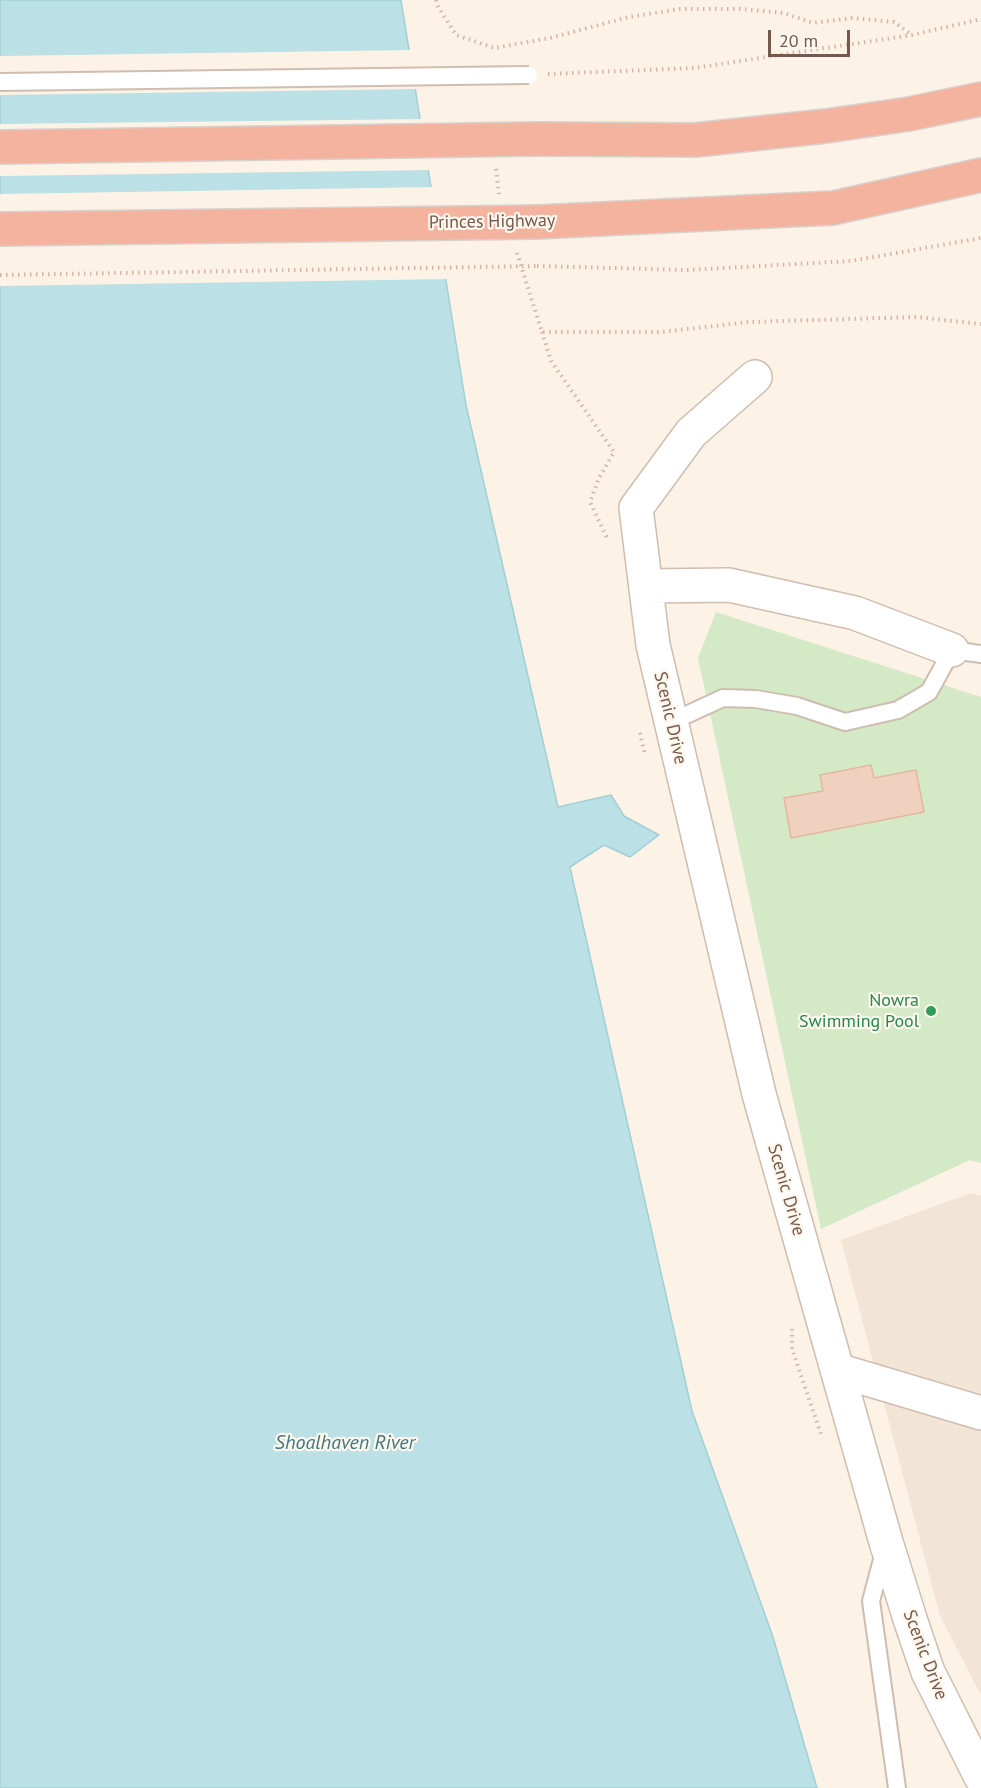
<!DOCTYPE html>
<html>
<head>
<meta charset="utf-8">
<style>
	body { margin:0 }
	#map { position:relative; width:981px; height:1788px; overflow:hidden; background:#fcf3e6; font-family:"PT Sans",sans-serif }
	canvas { display:block }
	.scale { position:absolute; left:768px; top:30px; width:82px; height:27px; box-sizing:border-box; border:3px solid #75594c; border-top:0; padding-left:8px; font-size:18px; line-height:21px; white-space:nowrap; color:#75594c; -webkit-text-stroke:4px #fef7ed; paint-order:stroke }
</style>
</head>
<body>
<div id="map">
<canvas width="981" height="1788"></canvas>
<div class="scale">20 m</div>
</div>
<script>
const c = document.querySelector('canvas').getContext('2d');
c.lineJoin = 'round';
function paint(path, color) { c.fillStyle = color; c.fill(path, 'evenodd'); }
function trace(path, color, width, dash) { c.strokeStyle = color; c.lineWidth = width; c.lineCap = dash ? 'butt' : 'round'; c.setLineDash(dash || []); c.stroke(path); }
function drawText(font, color, halo, rows, align = 'center') {
  c.font = font + ' "PT Sans",sans-serif'; c.lineWidth = 4.5; c.setLineDash([]); c.textBaseline = 'middle'; c.strokeStyle = halo; c.fillStyle = color; for (const [text, x, y, turn = 0] of rows) {
    c.save(); c.translate(x, y); c.rotate((+turn || 0) * Math.PI / 180); c.textAlign = isNaN(turn) ? turn : align; if (halo) c.strokeText(text, 0, 0); c.fillText(text, 0, 0); c.restore();
  }
}
paint(new Path2D(`
	M971 1193 981 1196V1695L940 1616 841 1240Z`), '#f3e5d5');
paint(new Path2D(`
	M716 612 981 697V1163L970 1160 821 1229 698 658Z`), '#d4e9c5');
const water = new Path2D(`
	M0 0H401L466 405 558 807 611 795 624 816 659 835 630 857 604 845 570 867 692 1411 773 1637 817 1788H0Z`);
paint(water, '#bbe0e5');
trace(water, '#a2cfd6', 1.5);
paint(new Path2D(`
	M412 50 418 89 0 95V56Z
	M423 119 432 170 0 176V124Z
	M434 187 449 279 0 286V194Z`), '#fcf3e6');
const building = new Path2D(`
	M871 765 874 778 916 770 924 812 791 838 784 798 823 791 820 775Z`);
paint(building, '#f0d1bf');
trace(building, '#e3b8a0', 1.5);
const lane = new Path2D(`
	M671 722 723 698 756 699 797 706 845 722 898 710 929 692 952 650 981 654
	M884 1552 871 1601 897 1788`);
const street = new Path2D(`
	M755 377 691 433 636 508 653 645 759 1094 886 1542 911 1622 928 1672 981 1777
	M647 586 729 585 855 613 952 650
	M837 1370 981 1413`);
const highway = new Path2D(`
	M536 139 695 140 826 126 909 114 981 99
	M537 222 833 208 981 175`);
trace(lane, '#cfbdb0', 20);
trace(street, '#cfbdb0', 36);
trace(highway, '#d8d1cd', 36);
trace(new Path2D(`
	M436 0 437 5 456 35 495 48 550 38 629 17 680 9H742L783 13 813 23 852 18 894 22 912 35
	M548 74 694 68 912 35 981 19
	M496 169 499 194
	M517 253 542 332H661L749 322 917 317 981 324
	M537 266 687 270 851 261 981 238
	M542 332 551 361 614 452 599 478 590 502 608 540
	M640 733 645 755
	M792 1329V1349L821 1434`), '#d5b5a2', 4, [1.5, 4.5]);
trace(lane, '#fff', 16);
trace(street, '#fff', 33);
trace(highway, '#f4b39f', 33);
const laneBridge = new Path2D(`
	M0 82 529 75`);
const highwayBridge = new Path2D(`
	M0 147 536 139
	M0 229 537 222`);
trace(laneBridge, '#cfbdb0', 20, []);
trace(highwayBridge, '#d8d1cd', 36, []);
trace(new Path2D(`
	M0 275 537 266`), '#d5b5a2', 4, [1.5, 4.5]);
trace(laneBridge, '#fff', 16);
trace(highwayBridge, '#f4b39f', 33);
for (const [x, y, r, color] of [
	[931,1011,6,"#2e9e5b"]
]) { const dot = new Path2D(); dot.arc(x, y, r, 0, 2 * Math.PI); c.fillStyle = color; c.fill(dot); trace(dot, '#fef7ed', 2); }
drawText('18px', '#75594c', '#fef7ed', [
	["Princes Highway",492,222,-1],
	["Scenic Drive",670,718,77],
	["Scenic Drive",786,1190,74],
	["Scenic Drive",925,1655,69]
]);
drawText('18px', '#27864d', '#fef7ed', [
	["Nowra",919,1001],
	["Swimming Pool",919,1022]
], 'right');
drawText('italic 20px', '#437780', '#fef7ed', [
	["Shoalhaven River",345,1443]
]);
</script>
</body>
</html>
